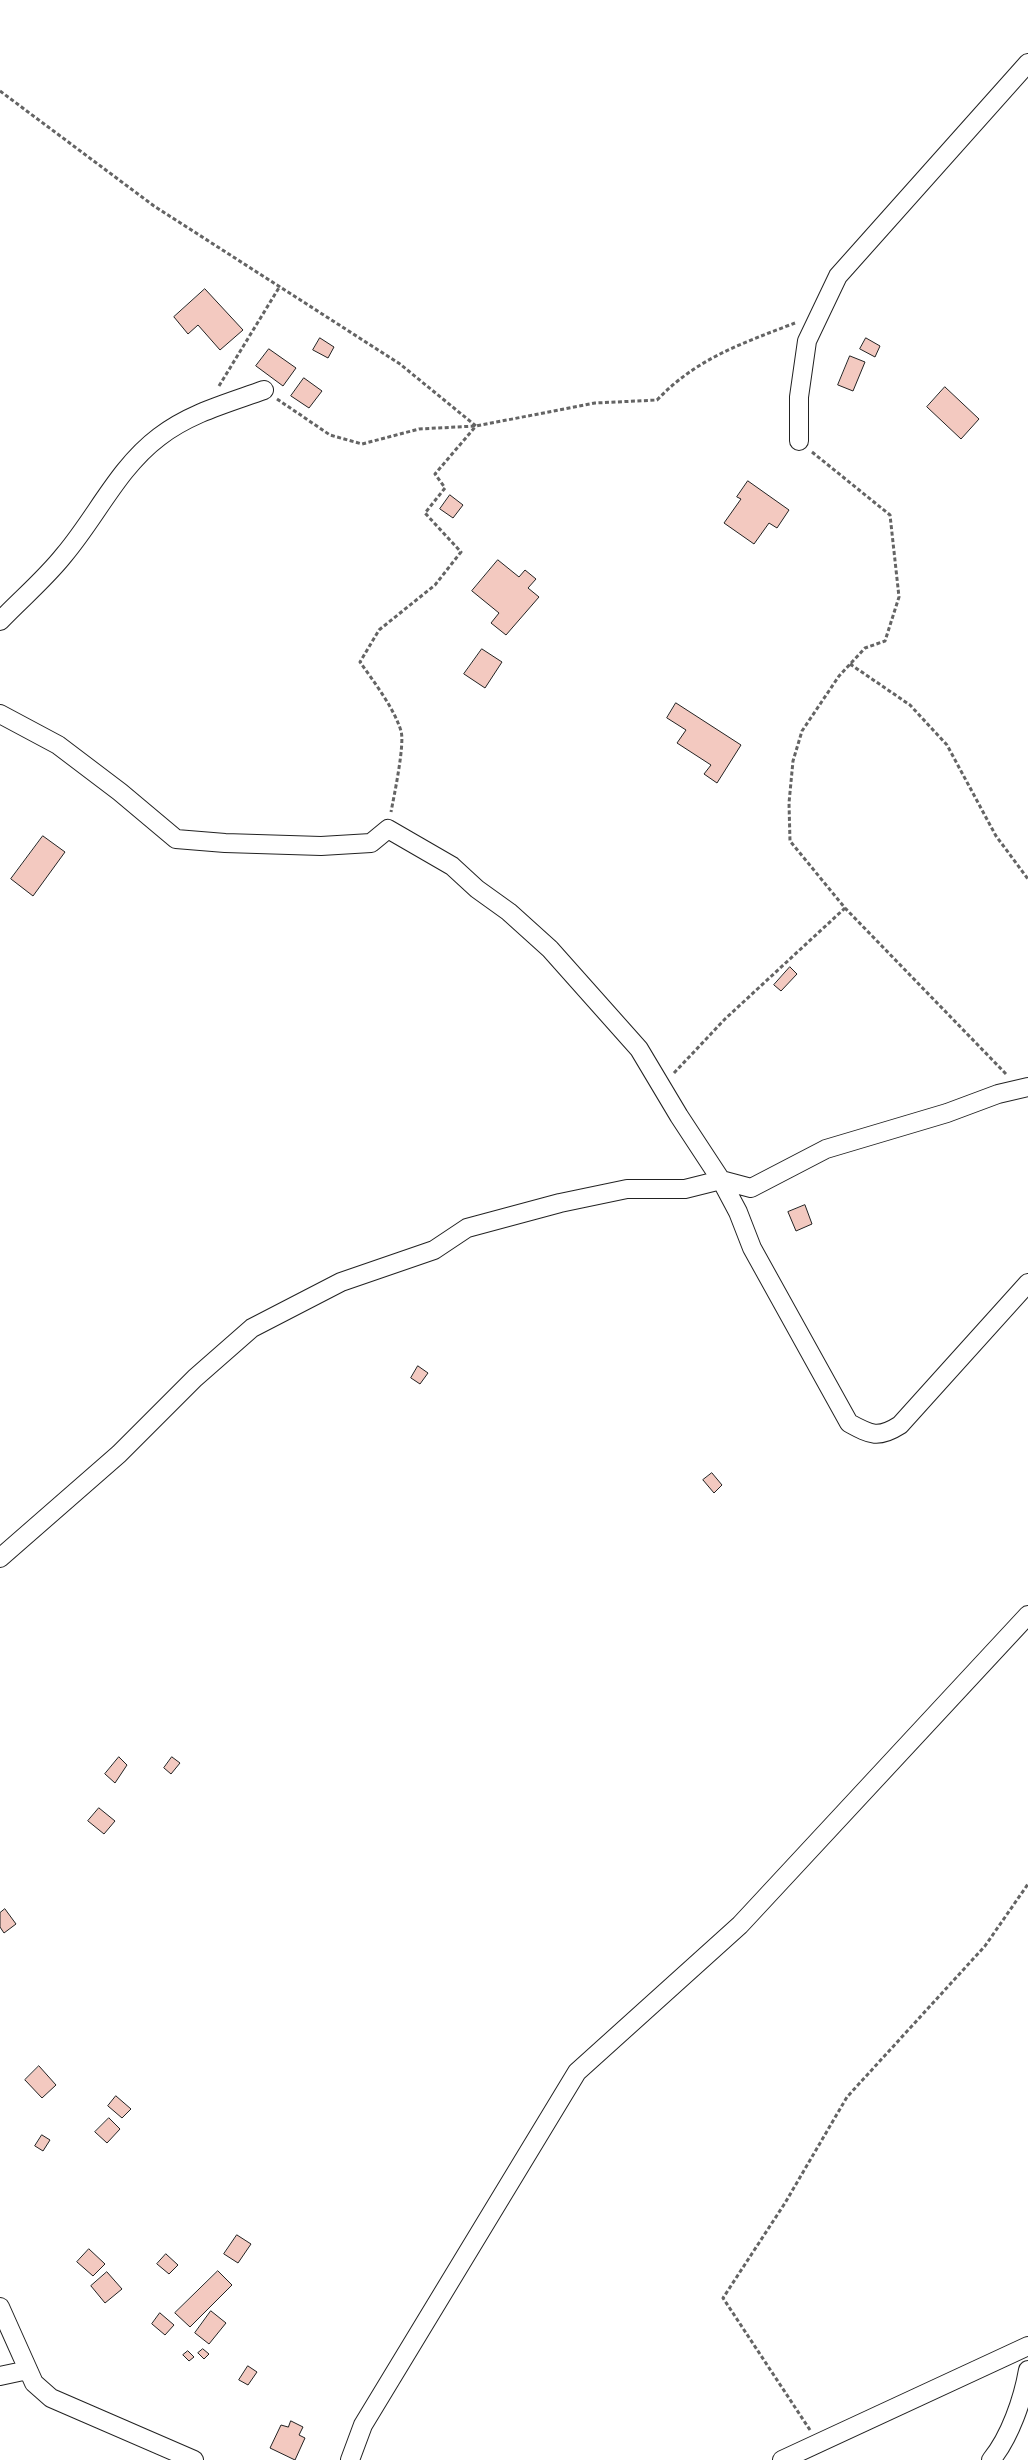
<!DOCTYPE html>
<html>
<head>
<meta charset="utf-8">
<style>
	body { margin:0 }
	canvas { display:block; background:#fff }
</style>
</head>
<body>
<canvas width="1028" height="2460"></canvas>
<script>
const c = document.querySelector('canvas').getContext('2d');
c.lineJoin = 'round';
function paint(path, color) { c.fillStyle = color; c.fill(path, 'evenodd'); }
function trace(path, color, width, dash) { c.strokeStyle = color; c.lineWidth = width; c.lineCap = dash ? 'butt' : 'round'; c.setLineDash(dash || []); c.stroke(path); }
const building = new Path2D(`
	M205 289 243 330 220 350 198 325 188 334 174 317Z
	M320 338 334 347 328 358 313 350Z
	M866 338 880 346 875 357 860 349Z
	M269 349 296 368 283 386 256 366Z
	M850 356 865 362 853 391 838 385Z
	M304 378 322 391 309 408 291 396Z
	M945 387 979 419 961 439 927 407Z
	M748 481 789 510 777 528 769 523 754 544 724 523 741 499 737 497Z
	M450 495 463 505 453 518 440 509Z
	M498 560 519 577 525 570 536 579 528 588 539 597 506 635 491 623 499 613 472 591Z
	M482 649 502 662 485 688 464 674Z
	M676 703 741 745 717 783 704 774 711 765 677 743 686 730 667 718Z
	M43 836 65 852 33 896 11 879Z
	M790 967 797 974 781 991 774 985Z
	M805 1205 812 1224 796 1231 788 1212Z
	M418 1366 428 1373 420 1384 411 1378Z
	M712 1473 722 1485 714 1493 703 1480Z
	M119 1757 127 1765 115 1783 105 1774Z
	M172 1757 180 1763 171 1774 164 1768Z
	M99 1808 115 1821 104 1834 88 1821Z
	M5 1909 16 1924 4 1933 0 1927V1913Z
	M39 2066 56 2085 42 2098 25 2080Z
	M116 2096 131 2109 122 2118 108 2106Z
	M109 2118 120 2129 107 2143 95 2132Z
	M42 2135 50 2140 43 2151 35 2146Z
	M237 2235 251 2244 238 2263 224 2254Z
	M89 2249 105 2264 93 2276 77 2262Z
	M166 2254 178 2265 169 2274 157 2264Z
	M218 2271 232 2285 190 2327 175 2313Z
	M107 2272 122 2289 105 2303 91 2286Z
	M211 2311 226 2323 209 2344 195 2333Z
	M160 2313 174 2325 165 2335 152 2324Z
	M203 2349 209 2354 204 2359 198 2353Z
	M188 2351 194 2357 189 2361 183 2355Z
	M248 2366 257 2372 248 2385 239 2380Z
	M291 2421 303 2427 299 2435 305 2438 295 2460 270 2448 281 2425 288 2427Z`);
paint(building, '#f3c9c0');
trace(building, '#222', 1);
const street = new Path2D(`
	M799 441V397L807 341 838 276 1028 63
	M0 621C21 599 45 579 64 555 97 516 118 468 159 437 190 413 228 403 264 390
	M0 714 58 745 120 792 176 839 225 843 321 846 371 843 388 829 452 866 477 889 509 912 550 949 639 1049 679 1116 721 1180 738 1212 752 1248 849 1423C871 1435 878 1439 900 1425L1028 1283
	M0 1558 119 1454 195 1378 252 1328 341 1282 434 1250 467 1228 560 1203 627 1189H685L721 1180 751 1188 826 1149 947 1113 998 1094 1028 1087
	M0 2307 34 2383 51 2398 194 2460
	M0 2376 28 2370
	M350 2460 363 2425 577 2072 740 1925 1028 1615
	M782 2460 1028 2346
	M991 2460C1010 2437 1023 2399 1028 2370`);
trace(street, '#222', 20);
trace(new Path2D(`
	M0 91 154 206 400 364 476 426 435 474 445 488 425 513 461 552 435 585 379 630 360 662C374 682 394 708 401 731 405 744 394 796 391 812
	M219 386 280 286
	M277 399 330 435 362 444 419 429 476 426 595 403 657 400C697 358 743 343 795 323
	M812 452 890 515 899 597 885 641 865 648 839 676 802 731 793 761 789 803 790 841 845 908 1006 1074
	M850 664 910 705 947 745 996 836 1028 879
	M674 1073 725 1019 845 908
	M810 2430 723 2298 785 2203 847 2097 985 1946 1028 1884`), '#646464', 3, [4, 2.5]);
trace(street, '#fff', 18);
</script>
</body>
</html>
